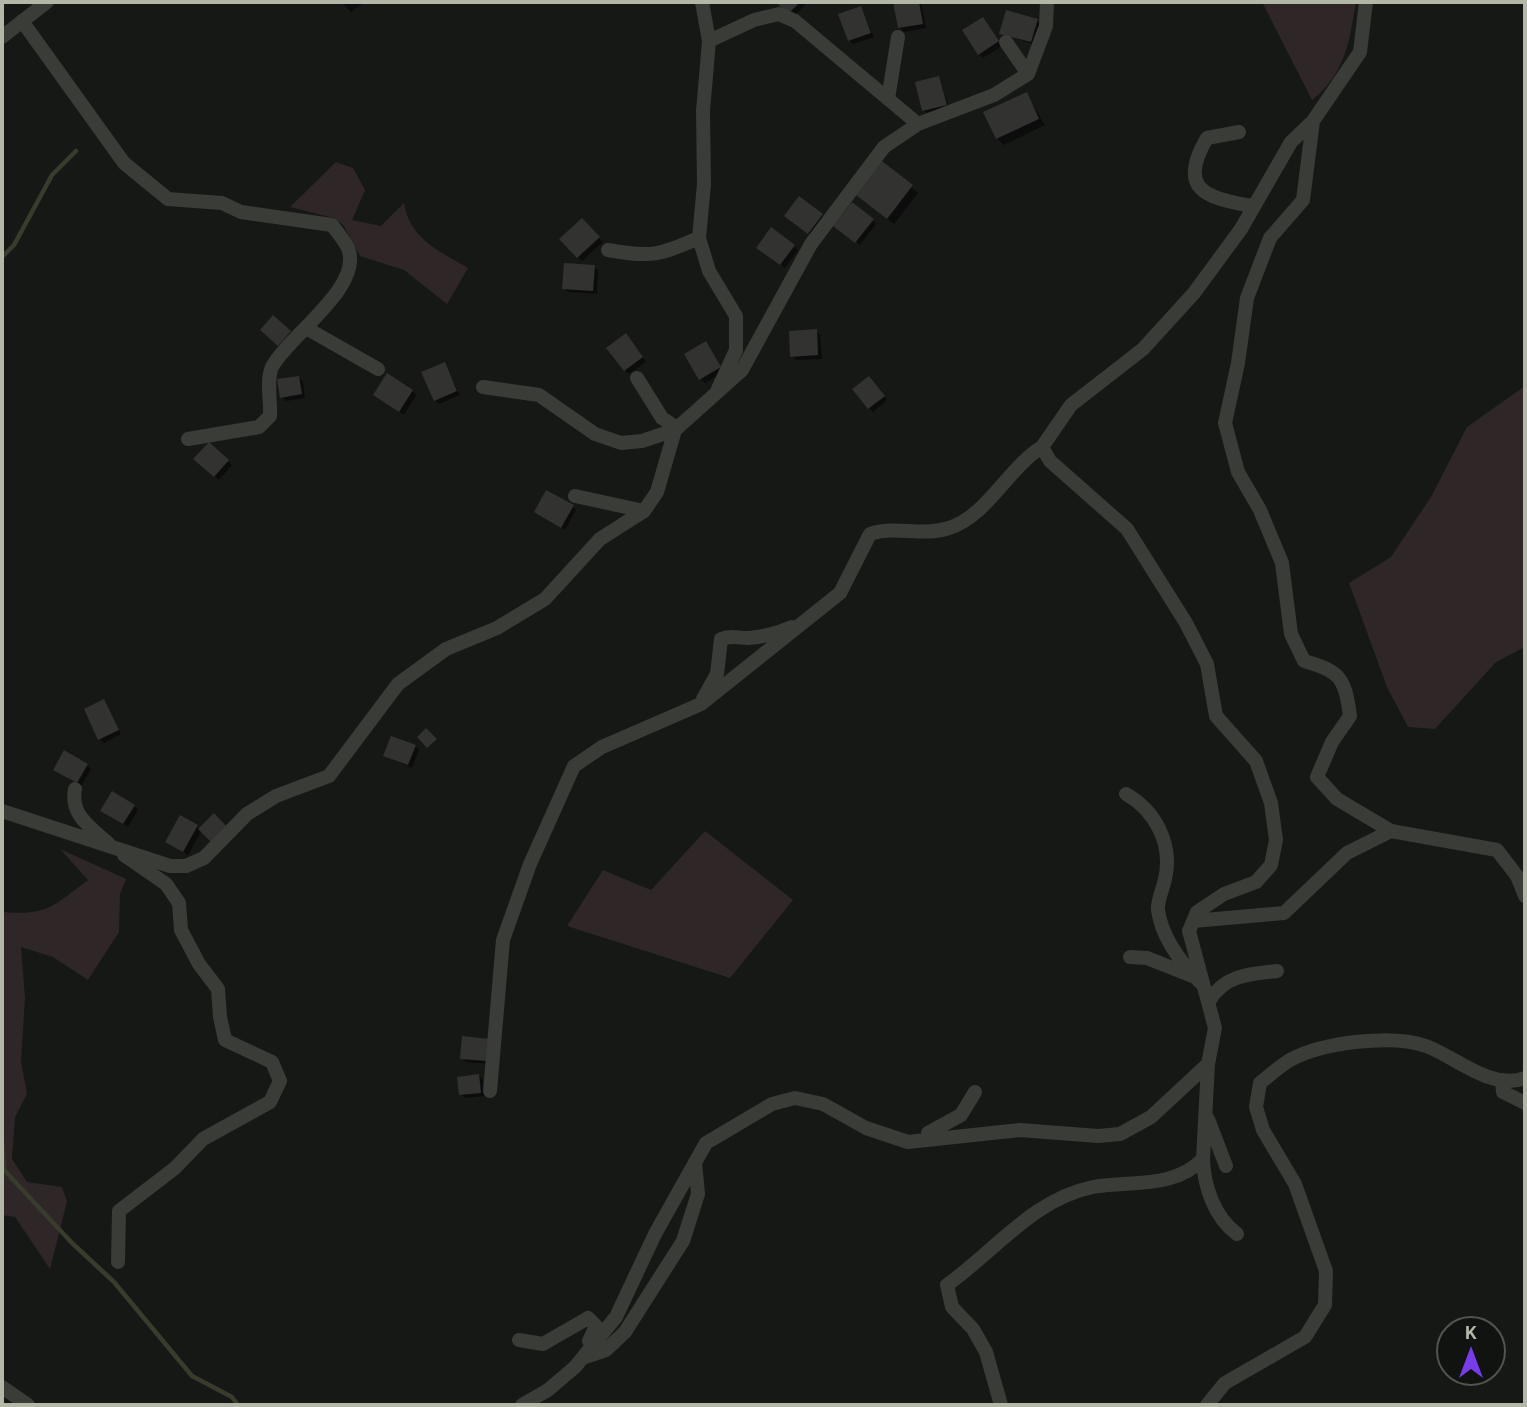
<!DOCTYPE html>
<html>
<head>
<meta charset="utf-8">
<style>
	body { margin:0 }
	#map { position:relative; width:1527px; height:1407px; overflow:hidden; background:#161816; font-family:Barlow,sans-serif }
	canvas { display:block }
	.frame { position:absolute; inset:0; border:4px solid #b2b7a8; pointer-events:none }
	.north { position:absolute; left:1436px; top:1316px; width:70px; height:70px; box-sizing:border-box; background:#111311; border:2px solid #51554d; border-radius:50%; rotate:0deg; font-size:19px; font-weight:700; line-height:28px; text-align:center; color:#b2b7a8 }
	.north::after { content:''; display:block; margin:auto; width:24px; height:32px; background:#763de8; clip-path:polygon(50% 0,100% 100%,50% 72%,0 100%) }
</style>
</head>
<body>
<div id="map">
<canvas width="1527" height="1407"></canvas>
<div class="frame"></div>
<div class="north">K</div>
</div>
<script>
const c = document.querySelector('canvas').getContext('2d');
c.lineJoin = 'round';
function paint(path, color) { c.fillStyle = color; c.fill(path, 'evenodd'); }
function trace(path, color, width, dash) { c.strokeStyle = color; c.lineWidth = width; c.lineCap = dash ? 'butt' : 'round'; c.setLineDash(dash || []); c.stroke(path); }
paint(new Path2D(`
	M1262 2H1356C1349 42 1346 73 1312 100Z
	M336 162 353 168 365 190 352 220 381 226 404 203C409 238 439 251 468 268L447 304 404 270 360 256 344 226 334 218 290 207Z
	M1525 386V647L1496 662 1435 729 1408 727 1387 687 1349 583 1391 557 1431 497 1467 427Z
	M705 831 793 900 730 978 567 926 603 870 651 890Z
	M60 849 126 879 120 894 119 932 88 980 53 957 21 947 25 998 21 1061 27 1094 15 1117 12 1159 27 1182 62 1187 67 1201 50 1269 15 1217 2 1215V912C48 916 53 906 88 880Z`), '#2f2628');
paint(new Path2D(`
	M341 2H365L351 12Z
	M779 2H808L794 16Z
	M895 2H921L926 28 904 32 900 28Z
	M861 8 874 37 853 44 849 40Z
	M983 19 1002 46 983 58 979 54Z
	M1037 20 1041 24 1035 45 1001 33Z
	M939 78 950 109 928 114 924 110Z
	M1026 94 1045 125 1004 145 997 138Z
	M883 164 918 193 894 224 865 201Z
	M822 215 826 219 813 237 790 220Z
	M582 220 603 242 582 261 562 239Z
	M873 220 876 224 860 245 839 229Z
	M794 246 798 250 785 268 762 251Z
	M594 267 598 271 597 294 568 292 564 288Z
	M816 331 820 335 822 359 796 360 792 356Z
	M630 340 646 362 629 374 625 370Z
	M709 347 724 372 705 383 701 379Z
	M445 364 460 395 439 404 435 400Z
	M299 378 303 382 305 398 286 401 282 397Z
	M873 382 887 400 873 412 869 408Z
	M412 391 416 395 404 415 375 395Z
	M209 444 232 465 219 480 196 459Z
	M573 506 576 510 565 530 536 512Z
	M104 701 121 734 104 743 100 739Z
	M415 746 419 750 412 768 385 756Z
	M87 765 91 769 81 786 55 770Z
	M134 806 138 810 128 827 106 814Z
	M181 818 202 830 188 855 171 845Z
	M463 1038 490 1064 466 1062 462 1058Z
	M479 1076 483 1080 485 1096 465 1098 461 1094Z`), '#0007');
trace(new Path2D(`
	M2 257 14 245 52 175 76 151
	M2 1143 4 1170 72 1243 114 1282 192 1376 232 1397 238 1405`), '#393b2c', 4.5);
paint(new Path2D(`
	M776 2H800L788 14Z
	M893 2H919L923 24 898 28Z
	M861 6 871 33 848 41 838 14Z
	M1006 10 1038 19 1031 42 999 34Z
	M983 17 999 41 978 55 962 30Z
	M939 76 947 105 922 111 915 82Z
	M1027 92 1039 119 996 139 983 112Z
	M882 161 913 185 887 219 856 195Z
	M799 196 823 214 808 234 784 216Z
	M852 202 874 219 855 243 833 226Z
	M582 218 600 237 577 258 559 239Z
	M771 227 795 245 780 265 756 248Z
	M564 263 595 265 593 291 562 289Z
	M273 315 291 331 278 346 260 330Z
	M817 329 818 355 790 357 789 331Z
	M626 333 643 357 624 371 606 348Z
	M706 341 721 367 699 380 684 354Z
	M445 362 457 391 434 401 421 372Z
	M387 373 413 390 399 412 373 395Z
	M299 376 302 394 280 398 277 379Z
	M869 376 885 396 868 409 852 389Z
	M209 442 229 460 214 477 193 459Z
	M546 490 574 505 561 528 534 512Z
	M104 699 119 730 98 740 84 709Z
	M426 728 437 739 427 748 417 737Z
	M391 736 416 745 408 765 383 756Z
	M64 750 88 764 77 783 53 770Z
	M112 791 135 805 123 824 100 811Z
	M214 813 227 827 211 842 198 829Z
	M180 815 198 825 183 852 165 842Z
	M462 1036 489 1039 487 1061 460 1059Z
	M479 1074 481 1093 459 1095 457 1077Z`), '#323331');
trace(new Path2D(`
	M702 2 709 41 703 111 704 184 699 238 709 271 736 316V350L718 389
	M22 21 124 163 168 199 222 203 241 212 332 225C337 232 344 240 348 248 364 287 288 336 272 367 266 380 271 402 270 416L259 427 188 439
	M2 37 47 2
	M709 41 754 20 779 14 795 21 918 124
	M1006 42 1028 74
	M888 99 898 37
	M1313 121 1303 200 1270 238 1247 298 1238 363 1225 423 1238 472 1260 510 1282 563 1291 634 1304 661C1341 671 1345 679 1350 716L1332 742 1317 777 1337 799 1391 831
	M1239 132 1207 138C1177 189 1205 198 1252 206
	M608 250C652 258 659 255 699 238
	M306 328 378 369
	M637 378 662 418 677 428
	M483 387 539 395 595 434 621 443 642 441 675 430
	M575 496 644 511
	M703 699 717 674 721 639C732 635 737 638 748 638 763 637 778 633 792 627
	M75 789C70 815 90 827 108 843
	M1126 794C1156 811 1173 845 1165 879 1163 889 1157 901 1158 910 1162 939 1182 964 1201 983
	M2 811 170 866H186L204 858 247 814 276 796 329 776 398 684 446 649 497 628 545 599 600 539 644 511 657 492 675 430 742 370 811 244 884 147 918 124 994 95 1028 74 1046 26 1047 2
	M1193 921 1284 913 1347 853 1391 831 1497 850 1517 876 1525 896
	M1130 957 1147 958 1195 977
	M1209 1001C1225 975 1248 974 1277 971
	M1502 1080 1503 1092 1525 1103
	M490 1091 503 940 530 864 574 766 602 747 701 704 840 593 870 534C896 525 922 537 949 528 987 516 1008 468 1042 447
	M1208 1119 1226 1166
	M928 1133 961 1115 975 1092
	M1203 1159C1204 1186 1214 1217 1237 1234
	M118 1262 119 1211 175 1168 203 1139 270 1102 280 1081 272 1062 225 1040 220 1017 218 989 199 964 181 930 179 903 166 884 124 855
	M519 1340 543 1344 588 1318 596 1326 589 1341
	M585 1357 606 1350 625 1332 683 1241 698 1194 695 1162
	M2 1387 28 1405
	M522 1405 548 1390 575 1367 616 1317 655 1234 706 1143 772 1104 795 1098 823 1104 866 1128 908 1142 1020 1130 1098 1136 1120 1134 1151 1117 1208 1064 1215 1028 1189 931 1197 912 1224 894 1256 882 1271 865 1276 840 1271 803 1256 761 1216 716 1207 664 1186 623 1127 529 1050 461 1042 447 1071 405 1143 349 1194 293 1241 229 1291 142 1313 121 1360 52 1366 2
	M1001 1405 986 1352 973 1329 952 1307 947 1285C994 1252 1033 1199 1093 1187 1132 1180 1172 1190 1203 1159L1208 1064
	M1207 1405 1225 1383 1305 1337 1325 1305 1326 1271 1295 1184 1263 1130 1256 1107 1260 1083C1270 1075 1280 1066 1290 1060 1323 1042 1392 1034 1426 1046 1456 1057 1492 1091 1525 1078`), '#3a3c37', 14);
</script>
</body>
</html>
